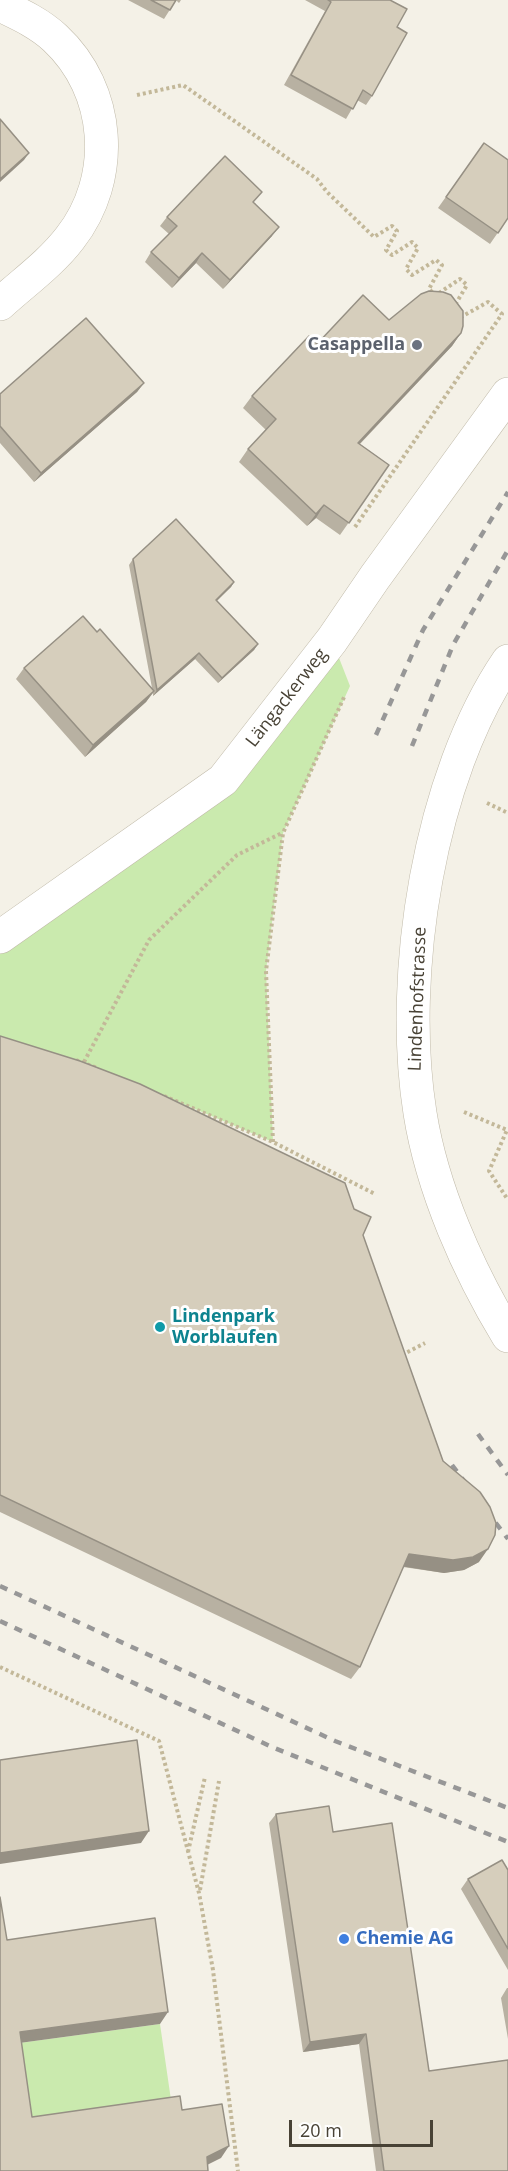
<!DOCTYPE html>
<html>
<head>
<meta charset="utf-8">
<style>
	body { margin:0 }
	#map { position:relative; width:508px; height:2171px; overflow:hidden; background:#f4f1e7; font-family:"Open Sans",sans-serif }
	canvas { display:block }
	.scale { position:absolute; left:289px; top:2120px; width:144px; height:27px; box-sizing:border-box; border:3px solid #484235; border-top:0; padding-left:8px; font-size:18px; line-height:21px; white-space:nowrap; color:#484235; -webkit-text-stroke:4px #fff; paint-order:stroke }
</style>
</head>
<body>
<div id="map">
<canvas width="508" height="2171"></canvas>
<div class="scale">20 m</div>
</div>
<script>
const c = document.querySelector('canvas').getContext('2d');
c.lineJoin = 'round';
function paint(path, color) { c.fillStyle = color; c.fill(path, 'evenodd'); }
function trace(path, color, width, dash) { c.strokeStyle = color; c.lineWidth = width; c.lineCap = dash ? 'butt' : 'round'; c.setLineDash(dash || []); c.stroke(path); }
function drawText(font, color, halo, rows, align = 'center') {
  c.font = font + ' "Open Sans",sans-serif'; c.lineWidth = 6; c.setLineDash([]); c.textBaseline = 'middle'; c.strokeStyle = halo; c.fillStyle = color; for (const [text, x, y, turn = 0] of rows) {
    c.save(); c.translate(x, y); c.rotate((+turn || 0) * Math.PI / 180); c.textAlign = isNaN(turn) ? turn : align; if (halo) c.strokeText(text, 0, 0); c.fillText(text, 0, 0); c.restore();
  }
}
paint(new Path2D(`
	M332 640 350 686 283 833 266 971 273 1142 84 1062 0 1038V937L223 780Z
	M160 2024 172 2107 24 2129 12 2044Z`), '#caeaae');
const minor = new Path2D(`
	M0 5C19 14 39 23 55 38 111 90 117 178 70 238 51 263 23 283 0 304
	M508 661C429 777 398 975 420 1113 432 1189 468 1270 508 1336
	M0 937 223 780 332 640 375 577 508 394`);
trace(minor, '#c0baa9', 34);
trace(new Path2D(`
	M137 95 183 85 317 179 327 192 374 237 392 226 397 231 386 250 392 255 412 242 418 248 406 269 412 275 436 260 442 265 429 289 433 293
	M439 293 460 279 467 285 455 305
	M355 527 502 314 488 302 461 317
	M487 803 508 813
	M76 1060 97 1068
	M84 1062 149 940 237 855 282 833
	M164 1096 273 1142 375 1194
	M464 1112 507 1130 489 1171 508 1200
	M273 1142 266 971 283 833 345 695
	M402 1355 425 1343
	M0 1667 159 1741 199 1893 213 1970 238 2171
	M188 1852 205 1777
	M200 1890 219 1781`), '#c3b899', 4, [3, 3]);
trace(minor, '#fff', 33);
trace(new Path2D(`
	M376 735 423 630 508 492
	M412 746 453 645 508 550
	M478 1434 508 1475
	M452 1465 470 1489
	M486 1510 508 1539
	M0 1586 335 1741 508 1808
	M0 1621 272 1747 508 1842`), '#979797', 4.5, [8, 8]);
paint(new Path2D(`
	M128 0H181L179 3 176 0 164 19Z
	M305 0H390L397 27 372 96 366 105 357 100 346 119 284 85 325 11Z
	M484 143 508 218 490 244 438 208Z
	M255 203 272 236 223 289 196 263 172 288 145 262 151 252 169 234 160 226 167 217Z
	M389 320 461 333 452 346 360 444 389 465 340 535 316 518 307 526 239 462 248 449 266 430 243 408 252 396 317 344Z
	M144 383 137 392 34 482 0 443V394Z
	M133 559 234 582 231 587 217 601 258 644 254 650 218 683 195 659 153 696V693L146 702 85 757 16 679 24 668 97 632 152 688 129 565Z
	M0 1036 363 1235 479 1562 464 1570 444 1573 403 1567 360 1667 351 1679 0 1512Z
	M276 1814 333 1832 429 2071 508 2171H376L359 2044 303 2052 269 1823Z
	M508 1870V1970L461 1889 468 1879Z
	M507 1988H508V2039L501 1998Z`), '#b8b1a2');
paint(new Path2D(`
	M29 153 24 160 0 182V179Z
	M279 227 272 236 223 289 230 280Z
	M202 253 196 263 172 288 179 278Z
	M461 333 452 346 349 455 358 443Z
	M144 383 137 392 34 482 41 473Z
	M324 505 316 518 307 526 316 514Z
	M234 582 231 587 212 605 216 600Z
	M258 644 254 650 218 683 222 678Z
	M199 653 195 659 153 696 157 690Z
	M154 691 146 702 85 757 93 745Z
	M488 1549 479 1562 464 1570 444 1573 400 1566 409 1554Z
	M149 1831 141 1843 0 1864V1853Z
	M168 2012 160 2024 12 2044 20 2032Z
	M366 2034 359 2044 303 2052 310 2042Z
	M229 2146 221 2158 199 2169 207 2157Z`), '#969084');
const building = new Path2D(`
	M151 0H176L170 10Z
	M328 0H390L407 9 397 27 407 33 372 96 363 90 353 109 291 75 331 2Z
	M0 119 29 153 0 179Z
	M484 143 508 160V218L498 233 446 197Z
	M225 156 262 192 253 202 279 227 230 280 202 253 179 278 151 252 177 226 167 217Z
	M429 291 443 292 451 295 463 311V326L461 333 358 443 389 465 349 523 324 505 316 514 248 449 276 419 252 396 309 336 317 344 363 295 389 320 421 294Z
	M86 318 144 383 41 473 0 426V394Z
	M176 519 234 582 216 600 258 644 222 678 199 653 157 690 133 559Z
	M83 616 97 632 100 629 154 691 93 745 24 668Z
	M0 1036 80 1061 140 1084 345 1183 354 1209 371 1217 363 1235 443 1461 480 1492 490 1507 496 1523 495 1535 488 1549 473 1557 453 1560 409 1554 360 1667 0 1495Z
	M137 1740 149 1831 0 1853V1760Z
	M329 1806 333 1832 392 1823 429 2071 508 2060V2171H384L366 2034 310 2042 276 1814Z
	M502 1860 508 1870V1949L468 1879Z
	M0 1897 7 1940 155 1918 168 2012 20 2032 32 2117 180 2096 182 2110 222 2104 229 2146 207 2157 208 2171H0Z`);
paint(building, '#d6cebc');
trace(building, '#969084', 1.5);
for (const [x, y, r, color] of [
	[417,345,6,"#6b7280"],
	[160,1327,6,"#0f9aa8"],
	[344,1939,6,"#3f7fe0"]
]) { const dot = new Path2D(); dot.arc(x, y, r, 0, 2 * Math.PI); c.fillStyle = color; c.fill(dot); trace(dot, '#fff', 2); }
drawText('bold 18px', '#5b616d', '#fff', [
	["Casappella",405,345]
], 'right');
drawText('18px', '#484235', '#fff', [
	["Längackerweg",287,698,-52],
	["Lindenhofstrasse",418,999,-88]
]);
drawText('bold 18px', '#0d838f', '#fff', [
	["Lindenpark",172,1317],
	["Worblaufen",172,1338]
], 'left');
drawText('bold 18px', '#366cbe', '#fff', [
	["Chemie AG",356,1939]
], 'left');
</script>
</body>
</html>
